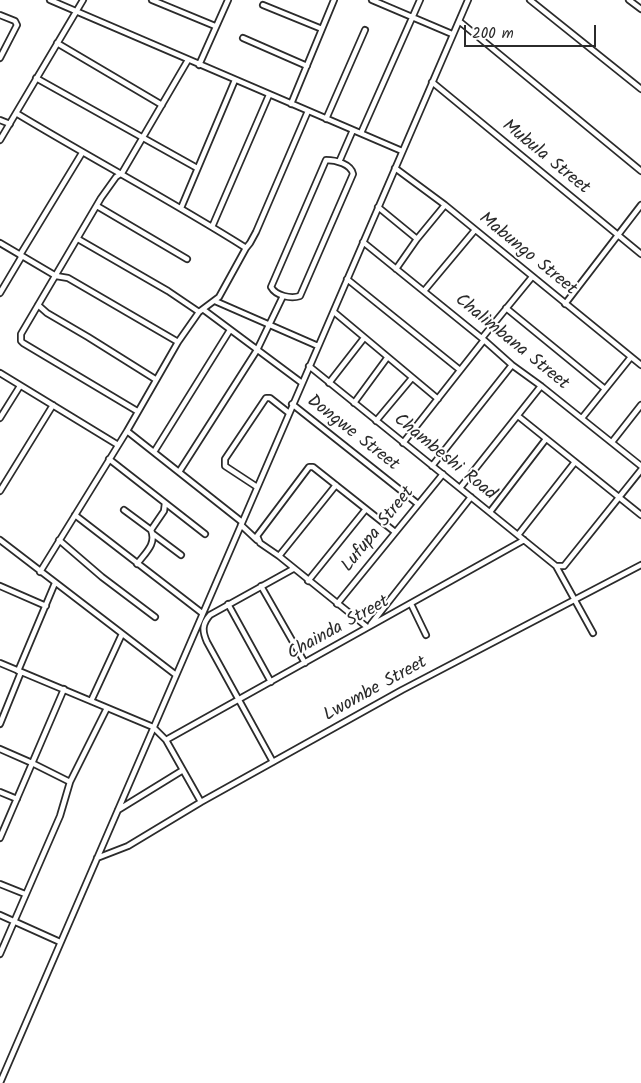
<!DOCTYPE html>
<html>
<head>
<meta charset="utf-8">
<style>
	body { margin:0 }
	#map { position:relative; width:641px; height:1083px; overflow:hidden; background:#fff; font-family:Kalam,sans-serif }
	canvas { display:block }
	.scale { position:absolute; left:464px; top:25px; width:132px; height:22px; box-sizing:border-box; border:2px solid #2b2b2b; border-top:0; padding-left:6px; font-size:15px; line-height:18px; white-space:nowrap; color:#2b2b2b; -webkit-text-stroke:4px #fff; paint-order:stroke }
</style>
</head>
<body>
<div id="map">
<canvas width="641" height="1083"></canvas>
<div class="scale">200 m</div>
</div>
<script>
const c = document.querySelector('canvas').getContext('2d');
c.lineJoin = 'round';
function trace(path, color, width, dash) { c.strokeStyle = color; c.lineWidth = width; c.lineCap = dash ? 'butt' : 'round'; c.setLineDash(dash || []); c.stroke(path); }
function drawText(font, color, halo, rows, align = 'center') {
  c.font = font + ' Kalam,sans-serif'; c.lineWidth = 4; c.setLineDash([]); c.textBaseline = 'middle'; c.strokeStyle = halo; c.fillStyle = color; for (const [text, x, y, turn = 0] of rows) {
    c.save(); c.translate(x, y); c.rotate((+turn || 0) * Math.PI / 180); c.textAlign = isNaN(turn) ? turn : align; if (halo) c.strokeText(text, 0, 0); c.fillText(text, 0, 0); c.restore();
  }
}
const street = new Path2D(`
	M50 0 402 151
	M152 0 215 26
	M372 0 452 34
	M530 0 641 89
	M629 0 641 9
	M263 5 322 29
	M0 15 15 21 17 25 0 58
	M459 21 641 171
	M243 38 307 66
	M57 43 162 105
	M199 65 228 0
	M36 78 197 168
	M432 82 641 254
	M291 104 334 0
	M16 113C92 159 170 200 246 248
	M326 119 365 30
	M0 120 10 124
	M361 133 420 0
	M0 140 83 0
	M326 160C336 160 351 164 353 174L300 296C291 299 276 296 271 287Z
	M339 162 353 130
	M395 168 445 205 641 365
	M97 206 187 259
	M378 207 417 239 445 205
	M181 208 235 80
	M212 227 269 95
	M78 239 168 291 199 312
	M363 242 484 340 512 365 541 386 641 466
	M0 243 56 276 68 278 178 342
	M20 255 82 153
	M396 269 417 239
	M347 279 460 370
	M424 291 475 230
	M0 293 22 256
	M215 301 318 346
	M565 304 641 205
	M38 305 47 313 88 337 155 379
	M506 308 605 389
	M204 310 302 383
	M334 312 438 399
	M482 338 532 277
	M309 366 556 566H564L641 470
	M0 373 118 445
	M329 383 364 338
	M354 403 387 358
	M292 404 418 504
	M137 411 23 343 21 341V334L101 198 116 177 122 173 188 60
	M518 416 641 515
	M0 418 20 386
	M582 418 631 357
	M376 421 412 378
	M127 431 242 522
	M612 442 641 405
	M403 443 484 340
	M154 452 230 330
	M109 459 205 534
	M432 466 512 365
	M179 472 257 350 283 296
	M257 487 225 466V459L266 398H270L289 413
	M460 488 541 386
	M0 491 53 405
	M124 510 151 530C157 544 145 553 137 564
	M490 512 546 439
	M75 515 202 613
	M241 525 257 540
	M151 530 164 511 165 503
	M153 534 181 555
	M518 535 575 462
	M0 540 176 675
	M59 540 102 577 155 617
	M279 556 336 485
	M556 566 593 633
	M40 572 127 431 178 342 199 312 219 297 246 248 250 243 256 232 308 111
	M308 581 366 509
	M0 586 46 606
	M261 586 305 663
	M228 604 271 682
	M337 604 443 474
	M411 604 426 635
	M371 624 471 497
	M367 627 279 556 260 543 257 536 309 467H313L395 532
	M0 663 153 727 166 740 201 802
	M18 671 55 583
	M91 701 122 634
	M0 724 21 672
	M166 740 524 540
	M0 749 32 763 70 782
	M273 762 207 642C202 631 202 624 210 615L293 569
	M0 792 17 799
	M118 810 183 770
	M0 838 64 689
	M97 858 128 846 201 802 402 690 641 565
	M0 884 25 894
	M0 915 60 942
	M0 954 60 816 70 782 107 708
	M0 1083 468 0`);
trace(street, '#2b2b2b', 8);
trace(street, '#fff', 4.5);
drawText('18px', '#2b2b2b', '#fff', [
	["Mubula Street",545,158,39],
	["Mabungo Street",527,255,39],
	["Chalimbana Street",511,343,39],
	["Dongwe Street",352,434,38],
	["Chambeshi Road",444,458,39],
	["Lufupa Street",379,530,-51],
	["Chainda Street",339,629,-29],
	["Lwombe Street",376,690,-29]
]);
</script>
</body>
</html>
